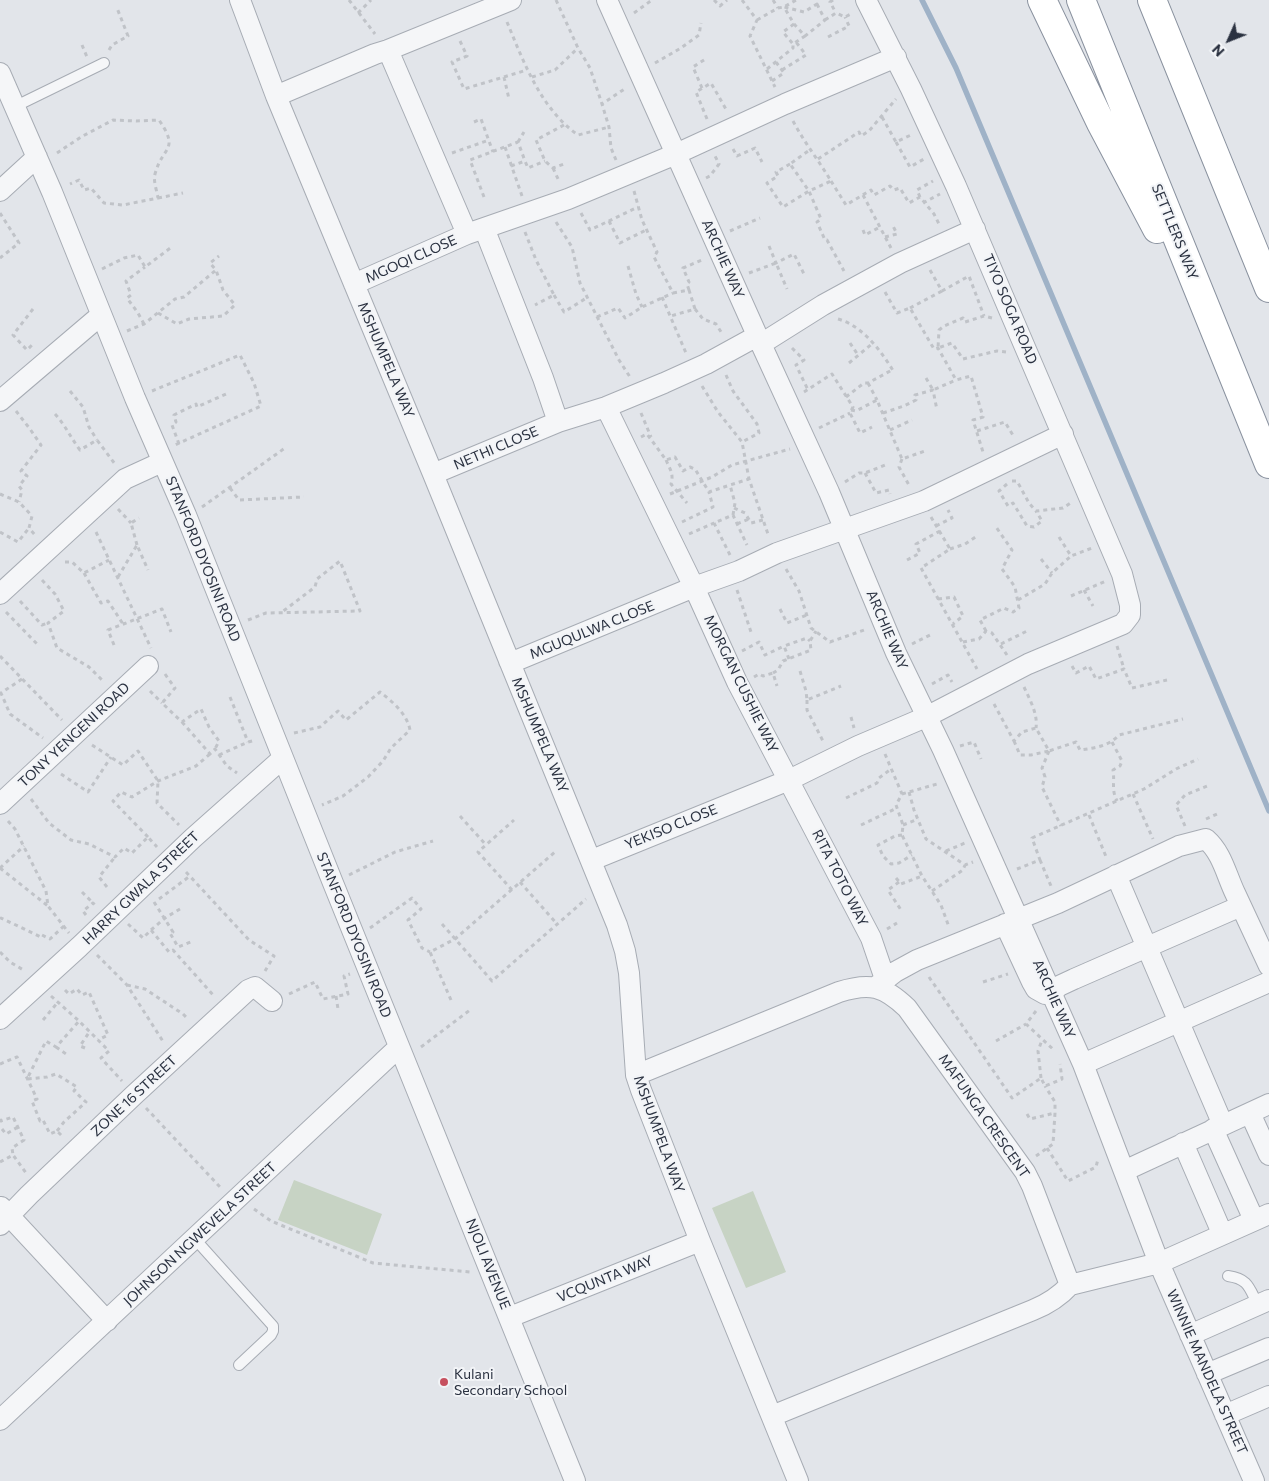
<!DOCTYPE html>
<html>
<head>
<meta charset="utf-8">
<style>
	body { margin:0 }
	#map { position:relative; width:1269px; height:1481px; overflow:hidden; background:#e2e5ea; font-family:Commissioner,sans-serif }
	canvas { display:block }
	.north { position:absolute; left:1204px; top:15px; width:50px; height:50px; -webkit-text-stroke:4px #f2f4f7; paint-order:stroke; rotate:226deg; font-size:14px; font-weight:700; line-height:20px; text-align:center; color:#2b3241 }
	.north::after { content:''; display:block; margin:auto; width:18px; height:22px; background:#2b3241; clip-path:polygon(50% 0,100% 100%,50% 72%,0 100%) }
</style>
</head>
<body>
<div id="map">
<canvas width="1269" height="1481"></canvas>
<div class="north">N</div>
</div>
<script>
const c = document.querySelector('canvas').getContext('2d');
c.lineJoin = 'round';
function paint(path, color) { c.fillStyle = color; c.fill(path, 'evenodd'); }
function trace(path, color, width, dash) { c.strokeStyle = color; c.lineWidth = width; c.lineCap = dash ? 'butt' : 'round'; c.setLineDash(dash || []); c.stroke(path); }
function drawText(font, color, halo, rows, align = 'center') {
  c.font = font + ' Commissioner,sans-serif'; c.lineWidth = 4; c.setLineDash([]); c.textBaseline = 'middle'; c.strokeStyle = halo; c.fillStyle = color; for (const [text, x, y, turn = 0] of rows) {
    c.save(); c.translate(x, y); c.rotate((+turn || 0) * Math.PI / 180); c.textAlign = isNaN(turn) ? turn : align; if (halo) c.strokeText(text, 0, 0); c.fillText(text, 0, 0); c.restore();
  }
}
paint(new Path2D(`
	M294 1180 382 1214 367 1255 278 1220Z
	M753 1191 786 1272 746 1288 712 1208Z`), '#c7d3c4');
trace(new Path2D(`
	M922 0 956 68 1269 811`), '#9fb2c7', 5.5);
const service = new Path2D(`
	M16 106 104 63
	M195 1239 273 1326V1331L271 1335 239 1365
	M1228 1276C1249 1279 1249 1288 1258 1305`);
const minor = new Path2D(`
	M240 0 276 96 433 474 617 925 625 951 629 973 636 1075 641 1090 700 1241 798 1481
	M607 0 761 344 829 492 896 653 943 750 1083 1064 1159 1263 1254 1481
	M388 50 467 234
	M0 73 52 192 135 398 186 515 333 883 575 1481
	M276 96 375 54 388 50 511 0
	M0 191 37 157
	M484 228 543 378 558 422
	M354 284 467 234 568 199 676 154 785 104 896 57
	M761 344 823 305 900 263 975 229
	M0 401 101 315
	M606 407 694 587 737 682 871 938 885 979
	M433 474 558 422 606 407 664 383 706 364 757 336
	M0 594 125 479 162 462
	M509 661 520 659 694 587 739 571 777 553 924 501 1063 434
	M0 804 148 666
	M592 860 789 780 858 746 926 717 1028 664 1123 624 1130 615V605L1122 574 956 186 911 89 866 0
	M1116 875 1223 1125
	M1005 924 1032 982 1036 989 1045 994H1051L1059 986 1074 979 1241 906
	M877 986 895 972 917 960 1058 903 1179 846 1206 839C1222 853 1226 874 1235 893 1246 917 1258 942 1269 966
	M0 1019 79 947 193 838 283 758
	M1083 1064 1269 982
	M636 1075 839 992C870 982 884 986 907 1008L1025 1172 1032 1186 1070 1285C1059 1297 1048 1304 1033 1310L772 1416
	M1250 1113 1269 1155
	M1213 1129 1254 1220
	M1183 1143 1222 1233
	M1124 1171 1269 1104
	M1 1207 107 1321
	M0 1225 29 1195 134 1095 248 990 255 987 272 1001
	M1070 1285 1159 1263 1269 1214
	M510 1317 700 1241
	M1190 1335 1269 1300
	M1207 1374 1269 1348
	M1225 1415 1269 1396
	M0 1420 399 1047`);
const motorway = new Path2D(`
	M1042 0 1101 123 1157 229
	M1081 0 1269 464
	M1152 0 1269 288`);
trace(service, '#a7acb4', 12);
trace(minor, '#a7acb4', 22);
trace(motorway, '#8a929f', 30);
trace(new Path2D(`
	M349 0 375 34
	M556 0 578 48 590 68 602 104
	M714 0 720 6 727 0
	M742 0 757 20 750 36 775 87
	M773 0 778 8
	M833 0 830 2 836 13
	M817 4 825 20 805 36 794 24 784 7 804 12Z
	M358 13 371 0
	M634 13 652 0
	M757 20 778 8 784 7 796 0
	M825 20 836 13 845 17 853 13
	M507 22C524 63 541 109 578 135L609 127
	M794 24 783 32 793 44 805 36
	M828 37 849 26 845 17
	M460 41 467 56 452 62 464 89 527 70
	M82 45 87 57
	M109 50 112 45 128 36 117 8
	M655 63 681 48 699 35 701 23
	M767 69 793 48V44
	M782 70 806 55 796 42
	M504 77 509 99
	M532 77 555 70 578 48
	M772 81 784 73 776 62
	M702 88 693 67 707 58
	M882 117 896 142 911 135
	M707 119 696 92 711 83 727 111
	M793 121C804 142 819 161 831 181L809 191 821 219 817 222 825 240H827L844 271
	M474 122 481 119 493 152
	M564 125 536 140 545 161 553 168 564 164
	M518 142 524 132
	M896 142 910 167 924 159
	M505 147 522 196
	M733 149 737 156 755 148 762 162
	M57 153 81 137 113 120 136 121 159 120C180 151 163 145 155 174 153 181 157 191 158 198L123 205 104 203 91 188 84 190 79 180 70 184
	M452 153 489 140
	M818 159 859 132 861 136 869 131 896 99
	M616 160 611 148 609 127 602 104 626 88
	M790 164 776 172 778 176 767 183 783 207 809 191 790 164 811 149
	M511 166 525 161 528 168 545 161
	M553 168 559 181
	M706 178 710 176 719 164 715 156
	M831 181 846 205 871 190 874 195 890 186 894 190 900 188 909 203 920 197 934 214 939 224
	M634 191 642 220 657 252 654 257 673 293 689 290 695 309 671 316
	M863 195 891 248
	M484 197 470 160 518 142 525 161
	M920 197 917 190 933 181
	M158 198 183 193
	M923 203 940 194
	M0 213 19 243 0 258
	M581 213 590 230 638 207
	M609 221 620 243 646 230
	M556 222 572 247 580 283 619 360 630 377
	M863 230 865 235 880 227
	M730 231 760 218
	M525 232 536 260 554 295 535 305
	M885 237 897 234 892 224
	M769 246 776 263 794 254 805 276
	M628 266 636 294 642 307
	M102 269 124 258 138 255 145 267 173 246
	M930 270 942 291 969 276 984 316
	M749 273 776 263 787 289
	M689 290 687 284 689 282 683 268 702 260
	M885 292 897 313 910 308 934 349 938 348 956 380 971 376 983 417 973 420 983 452
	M554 295 564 312 588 297
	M662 297 686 353
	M910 308 942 291
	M33 309 13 335 27 350 32 345 34 348
	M695 309 703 319 716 324 723 335
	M158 313 177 324 189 319 223 316 235 305 223 290 216 270
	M597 317 618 308 625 318 642 307 673 293
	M992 318 984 316 965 322 963 318 944 326 939 330 938 348 952 343 963 359 997 351 1006 352
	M838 319C863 326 881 351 894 372
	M144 324 138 313 127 298 131 295 126 281 145 267
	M127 331 144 324 175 299 184 297 216 270 210 263 219 256
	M850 343 858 355
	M792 348 804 360 796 365 808 390
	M849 363 873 343
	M726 375 733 391 757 424 759 433 742 442
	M926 378 933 390 956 380
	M868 383 877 400
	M702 386 718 412 742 442 749 479 769 537
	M70 391 83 407 89 427 97 440
	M152 391 240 355 254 383 261 406 175 445
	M804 392 832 374 853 407 850 413 860 433 872 427
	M846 397 864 383H868L892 370
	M851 410 856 411 877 400 902 459 925 451
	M16 411 30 429 41 445 21 471 27 476 19 486 22 490 19 502
	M641 413 651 437
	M883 413 904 406 916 400 915 395 933 390 937 410
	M55 414C65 425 71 438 80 450L97 440 115 464
	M819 428 850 413
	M890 430 912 420
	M977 431 1005 422 1014 437
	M641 437 647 434 666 460 675 457 683 471 690 467 695 469 709 492 730 485
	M179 444 172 425 176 422 174 415 196 404 197 407 226 394
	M902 459 899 467 910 487
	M666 460C670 469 674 474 671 484L687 503
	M865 473 876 493 889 490 890 494
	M1012 481H1017L1029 503 1036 511 1063 508 1072 502
	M845 482 859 473H865L885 465
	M1007 484 999 491 1008 506 1013 503 1027 526 1034 527 1042 521 1036 511
	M230 488 239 500 304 497
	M0 494 19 502 32 516 29 528 35 535
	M670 494 712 477 732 465 790 449
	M202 507 285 448
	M734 508 745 513 751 523 763 520
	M118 509 131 523
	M733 515 735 503 730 485 749 479
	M931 517 950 549 921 568 977 669
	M682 522 713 507 709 492
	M737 524 749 519
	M936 526 952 518 948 510
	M0 532 18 542 29 528
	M96 532 151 648
	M689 534 714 523
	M1059 537 1071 556 1092 548
	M137 545 131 523 139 518
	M950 549 965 544 977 536
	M730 555 714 523 733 515 747 545
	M1041 559 1052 573
	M907 560 920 553 916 544 940 531
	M65 562H72L84 573 109 560
	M786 569 799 591 811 628 830 642 867 629
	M84 573 101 603 108 601 123 624
	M118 577 137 545 148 570
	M42 580 55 594 64 611 48 623 57 648 89 667 104 682
	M737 590 752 635
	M1084 590 1093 606
	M1071 596 1106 581
	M938 599 954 597 963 616 953 624
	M1018 600 1045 584 1052 573 1071 556
	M20 601 42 625 48 623
	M780 609 787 623 807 615
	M6 612 39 646
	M248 620 266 613 360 611 340 561 317 579 315 587 282 612
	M986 631 980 620 1004 608 1013 612 1019 608 1015 587 1002 569 1012 550 996 527
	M963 642 979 639 986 631 992 633 1007 655
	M912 644 930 635
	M1001 644 1029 630
	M114 645 108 630 162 609 171 632
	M1117 646 1124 669
	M742 651 759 642 765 655 784 646
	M0 656 62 720
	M789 659 784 646 807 638 810 641
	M1072 666 1076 673 1089 666 1096 679 1124 669 1132 688 1167 680
	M800 671 806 691 807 700 841 686
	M773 673 778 670 783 661 811 650 810 641 816 631
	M165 674 175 688 162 703 182 722 201 709 209 727 219 741 215 749
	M754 677 759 674 763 676 773 673 777 686
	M22 679 1 693 10 714 43 738
	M932 684 948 675 952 682
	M1024 687C1030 700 1038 714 1036 728
	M150 691 162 703
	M230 697 248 742
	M807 700V710L824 743
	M994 704 1014 741 1022 732 1036 728 1049 751 1076 742 1080 750C1095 748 1109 746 1119 735L1183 719
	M851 717 854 728
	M182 722 210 754 215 749 227 766 237 773
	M294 733 320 727 338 711 346 720 380 692C393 702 407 714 410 730L391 748 383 761 368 777 343 796 322 805
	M1014 741 1020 755H1031L1049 751
	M1112 742 1122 761 1120 766 1113 770C1115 783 1111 789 1117 801
	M92 745 123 765 138 751 158 781 157 803 179 825
	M960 746 974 742 981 759
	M1049 751 1042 768 1045 777 1042 787 1061 826
	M885 754 902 794 896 805 903 825 902 835 922 876 941 905 949 927
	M219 755 248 742 256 740
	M61 774 88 792 111 757
	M909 792 914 810 926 839 965 865 973 862
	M902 794 937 784
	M1133 794 1153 839
	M846 798 877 783 879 778 891 769
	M31 799 49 823 71 840 89 844 115 857 124 848 132 853 148 837 157 847
	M1089 815 1107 859
	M460 816 486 845
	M1206 819 1217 814
	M8 821 15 829 46 891 48 906 69 933
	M861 825 897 808
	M903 825 918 819
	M1185 826 1176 805 1185 795 1207 786
	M902 835 895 836 878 845 883 856 891 864 899 863 912 855
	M148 837 113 801 121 792 132 797 158 781 196 766 210 754
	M946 851 965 843
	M1040 860 1051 886
	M0 868 48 906
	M0 868 24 846
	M1017 869 1040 860 1032 838 1144 789 1176 769 1198 759
	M186 872 249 940 274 956 265 971
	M349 875 395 852 433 841
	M896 878 901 884 922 876
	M520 882 557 924
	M899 882 888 890 901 910
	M107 887 99 877 115 857
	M512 890 478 852 514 820
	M932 891 963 870 965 865
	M82 892 93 903
	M159 899 190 876
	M154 902 173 932 170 933 178 947 193 941
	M86 915 83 911 93 903 95 905
	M0 919 1 918 41 937 42 935 50 939 64 926
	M128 924 143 938 151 930 169 952 173 950 214 996
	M442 924 492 981 586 899
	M370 928 412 898 421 909 408 920 422 948 430 952
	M887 929 897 923
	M151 930 165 918 180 909
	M0 952 10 962 25 971
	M97 955 127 985 164 1043
	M929 977 1012 1098 1041 1078 1045 1086 1062 1079 1060 1064
	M983 982 1008 974
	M127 985 145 989 183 1014 188 1019
	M65 990 69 994 77 989 82 995 89 992 108 1035 98 1040
	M289 994 315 982 323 999 348 994 344 976 350 974
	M51 996 79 1021 109 1051 101 1058 122 1081
	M336 996 338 1009
	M451 1000 430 952 455 939 555 852
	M1036 1011 1026 1024 1055 1051
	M43 1020 58 1002
	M996 1041 1026 1024
	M56 1047 66 1054
	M421 1047 470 1010
	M85 1048 80 1046 90 1031
	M0 1064 17 1057 37 1099 32 1101 40 1121 43 1120 50 1134 57 1131 63 1137
	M1041 1078 1038 1051 1042 1040
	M146 1108 220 1187
	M1027 1114 1030 1119 1055 1113
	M0 1119 1 1121 13 1117 24 1140 12 1148 13 1155
	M2 1129 6 1134 18 1127
	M57 1131 64 1122 86 1102 74 1091 77 1087 56 1074 47 1077 27 1079 46 1041 56 1047 79 1021
	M1047 1148 1068 1181 1096 1167 1098 1159
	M1036 1156 1053 1144 1055 1113V1102L1045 1086
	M0 1162 13 1155 26 1173
	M254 1209 271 1221 373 1263 470 1272`), '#c0c3c8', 3, [4, 4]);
trace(service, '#f5f6f8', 10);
trace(minor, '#f5f6f8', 20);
trace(motorway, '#fff', 28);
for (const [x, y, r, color] of [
	[444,1382,5,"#c6505f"]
]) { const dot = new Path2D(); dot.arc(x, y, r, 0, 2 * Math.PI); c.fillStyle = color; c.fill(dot); trace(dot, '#f2f4f7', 2); }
drawText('14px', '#2b3241', '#f2f4f7', [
	["SETTLERS WAY",1175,232,68],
	["MGOQI CLOSE",411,259,-24],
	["ARCHIE WAY",723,259,66],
	["TIYO SOGA ROAD",1010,309,67],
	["MSHUMPELA WAY",386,360,67],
	["NETHI CLOSE",496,448,-23],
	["STANFORD DYOSINI ROAD",203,559,68],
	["MGUQULWA CLOSE",592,630,-22],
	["ARCHIE WAY",887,630,67],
	["MORGAN CUSHIE WAY",741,684,64],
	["TONY YENGENI ROAD",74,735,-43],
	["MSHUMPELA WAY",540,735,67],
	["YEKISO CLOSE",671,827,-22],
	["RITA TOTO WAY",840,878,63],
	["HARRY GWALA STREET",141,888,-44],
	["STANFORD DYOSINI ROAD",354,935,68],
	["ARCHIE WAY",1054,999,66],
	["ZONE 16 STREET",134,1096,-43],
	["MAFUNGA CRESCENT",984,1116,55],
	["MSHUMPELA WAY",659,1134,70],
	["JOHNSON NGWEVELA STREET",200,1234,-43],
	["NJOLI AVENUE",488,1264,68],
	["VCQUNTA WAY",605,1279,-22],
	["WINNIE MANDELA STREET",1207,1372,66]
]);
drawText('14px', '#2b3241', '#f2f4f7', [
	["Kulani",454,1374],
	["Secondary School",454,1390]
], 'left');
</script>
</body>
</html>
